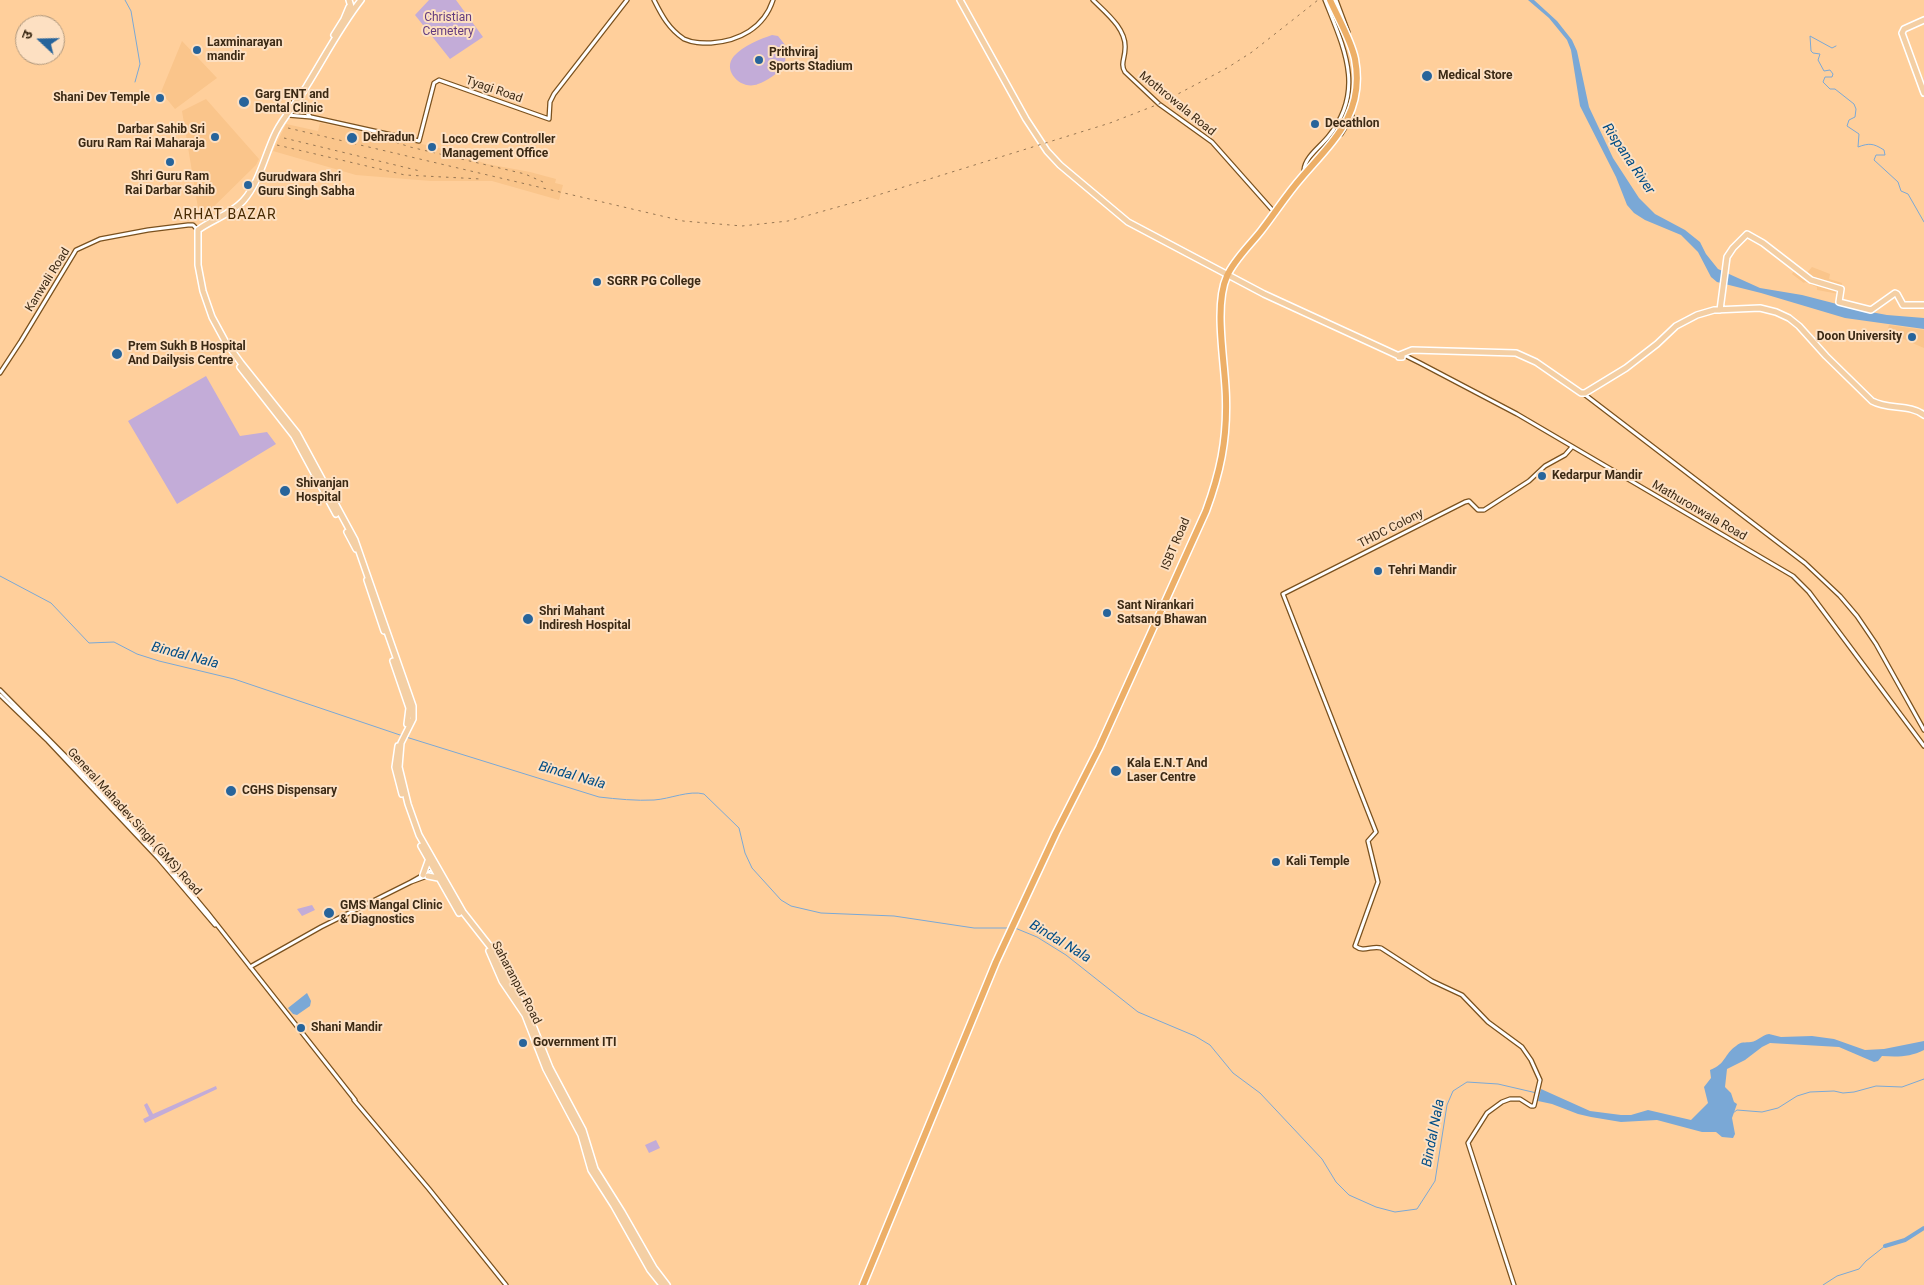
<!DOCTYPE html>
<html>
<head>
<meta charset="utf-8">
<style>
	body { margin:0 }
	#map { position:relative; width:1924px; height:1285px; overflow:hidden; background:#ffcf9b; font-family:Roboto,"Noto Sans Devanagari",sans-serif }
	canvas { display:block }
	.north { position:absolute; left:15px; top:15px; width:50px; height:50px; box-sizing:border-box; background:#fde0c2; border:1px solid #af977c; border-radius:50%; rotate:291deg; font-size:14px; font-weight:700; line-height:20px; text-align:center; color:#3b2914 }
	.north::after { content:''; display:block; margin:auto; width:18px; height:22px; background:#27649b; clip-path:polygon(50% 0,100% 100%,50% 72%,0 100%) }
</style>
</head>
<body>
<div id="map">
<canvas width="1924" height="1285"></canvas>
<div class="north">उ</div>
</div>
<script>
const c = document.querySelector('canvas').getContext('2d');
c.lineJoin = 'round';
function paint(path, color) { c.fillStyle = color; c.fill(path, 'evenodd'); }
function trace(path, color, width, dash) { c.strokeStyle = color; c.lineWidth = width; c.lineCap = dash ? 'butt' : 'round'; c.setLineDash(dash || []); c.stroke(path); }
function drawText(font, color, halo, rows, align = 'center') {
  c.font = font + ' Roboto,sans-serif'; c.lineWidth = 4; c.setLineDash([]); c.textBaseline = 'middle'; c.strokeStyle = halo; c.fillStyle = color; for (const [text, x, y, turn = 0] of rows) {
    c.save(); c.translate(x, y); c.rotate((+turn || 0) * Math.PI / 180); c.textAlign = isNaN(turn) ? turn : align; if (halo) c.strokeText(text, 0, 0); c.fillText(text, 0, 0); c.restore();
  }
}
paint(new Path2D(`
	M182 41 217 78 175 109 161 92Z
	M206 99 259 159 256 165 200 220 182 111Z
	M320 123 436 147 487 164 530 172 556 179 555 183 563 185 559 200 492 181H431L356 175 273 151 286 124 318 131Z
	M1812 267 1830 274 1829 279 1842 283 1839 294 1817 290V287L1805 282 1804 283 1792 274 1795 269 1804 276Z
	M1889 325 1924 330V348L1887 332Z`), '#fac58b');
paint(new Path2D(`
	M429 0H456L483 37 450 59 415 15Z
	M772 35 778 36 786 46 785 67C777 73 767 81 758 84 742 91 721 71 734 56 743 46 760 39 772 35Z
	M206 376 240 436 267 432 276 444 177 504 128 421Z
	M312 905 315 910 302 916 297 909Z
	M216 1086 217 1089 145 1123 143 1119 149 1116 144 1105 147 1103 153 1114Z
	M656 1140 660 1148 649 1153 645 1145Z`), '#c3acd8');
paint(new Path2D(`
	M1528 0H1534L1557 21 1572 40 1577 51 1589 107 1613 158 1639 198 1655 214 1685 230 1700 242 1706 254 1718 269 1760 288 1802 295 1860 310 1887 315 1924 318V329L1845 318 1761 293 1717 282 1711 277 1698 252 1681 235 1645 220 1634 213 1627 205 1616 177 1580 106 1571 50 1567 40 1549 18Z
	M307 993 311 1001 310 1006 297 1015 293 1014 288 1008Z
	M1769 1034 1781 1037 1812 1036 1834 1039 1865 1050 1884 1049 1924 1041V1050C1910 1057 1898 1057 1882 1056L1878 1061 1874 1062 1839 1047 1770 1043 1762 1047 1745 1060 1727 1069 1725 1087 1731 1093 1734 1102 1737 1104 1732 1118 1735 1134 1733 1138 1722 1137 1716 1132H1702L1657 1120 1621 1122 1591 1117 1578 1114 1552 1104 1538 1101 1541 1089 1590 1111 1621 1115H1631L1648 1110 1691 1120 1708 1103 1704 1087 1711 1078 1710 1070C1726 1064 1724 1054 1736 1046 1741 1041 1745 1043 1751 1042 1758 1041 1762 1035 1769 1034Z`), '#7aa8d6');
trace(new Path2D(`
	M125 0 131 11 140 64 135 82
	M1836 46 1832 48 1810 36 1811 51 1813 53 1820 54 1818 60 1824 71 1830 70 1833 74 1832 77H1825L1823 82 1830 89H1835L1854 104 1856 109 1855 117 1849 120 1847 126 1859 134 1858 147C1869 143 1873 143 1884 150L1885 155H1876L1874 160 1898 182 1901 191 1908 194 1924 222
	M0 576 51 603 89 643 114 642 137 654 159 661 234 679 403 736
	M406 737 599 797C617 799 636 801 654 800 670 799 689 790 704 794L739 828 745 853 752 868 781 900 791 906 821 913 894 916 974 928H1009
	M1015 928 1037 937 1066 955 1138 1012 1195 1036 1210 1045 1233 1073 1260 1093 1322 1159 1336 1182 1349 1195 1376 1207 1395 1212 1417 1209 1435 1181 1447 1105 1453 1091 1467 1082 1498 1084 1541 1094
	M1733 1113 1737 1110 1762 1112 1778 1108 1797 1096 1810 1092 1834 1091 1843 1093 1854 1092 1876 1086 1902 1087 1924 1079
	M1823 1285 1837 1276 1859 1269 1866 1261 1885 1246`), '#7aa8d6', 1);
trace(new Path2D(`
	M1885 1246 1905 1240 1924 1228`), '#7aa8d6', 4);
const minor = new Path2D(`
	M654 0C662 16 669 29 684 39 693 43 701 43 711 43 739 41 764 28 773 0
	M1093 0C1105 12 1127 29 1125 49 1125 58 1120 64 1125 72L1159 104 1212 142 1275 213
	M1336 0 1348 32
	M300 98 306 110
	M294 101 310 116
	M287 115 311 117 419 141 434 83 439 80 549 119 550 102 554 94 627 0
	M1341 134 1352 116
	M1304 170C1305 157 1320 147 1328 137 1366 91 1344 48 1325 0
	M1403 356H1406L1420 363 1517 414 1793 576 1809 592 1924 746
	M0 373 21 341 76 250 100 239 148 230 188 225H193L198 230
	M1584 394 1805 563 1840 596 1857 616 1876 644 1924 730
	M0 690 88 779 172 870 207 912 355 1100
	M0 695 48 741 158 858 215 925
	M411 882 434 869
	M250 967 321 927 411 882 438 872
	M354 1100 429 1189 506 1285
	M1514 1285 1468 1143 1487 1113 1502 1102 1510 1099H1520L1531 1106H1534L1540 1080 1531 1060 1522 1047 1488 1022 1462 995 1432 981 1381 948C1372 945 1364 953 1355 946L1378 882 1368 841 1376 832 1283 594 1465 502 1469 501 1478 510H1484L1529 481 1545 466 1565 455 1572 447`);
const major = new Path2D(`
	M349 0 352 10
	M361 0C340 27 324 58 306 87 297 103 284 116 276 132 265 154 260 182 243 201 230 215 213 219 198 230V265L203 291 212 317 225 341 241 363 297 433 355 540 413 706V719L401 743 399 767 408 804 419 835 463 912 492 949 506 979 528 1013 550 1068 583 1130 595 1169 622 1212 654 1268 667 1285
	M960 0 1026 119 1047 151 1060 165 1128 222 1264 294 1399 356
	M1924 20 1904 29 1902 33 1924 93
	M334 35 344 19 349 7
	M1720 310 1727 257 1733 248 1747 234 1763 243 1811 280 1841 289 1839 302 1871 310 1895 293 1897 294 1903 305H1924
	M1402 354 1399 355V357H1402V354L1412 350 1516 353 1536 362 1581 393H1585L1626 368 1657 344 1676 326 1697 315 1714 310 1760 308 1776 312 1789 318 1799 326 1826 356 1872 401C1888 410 1910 404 1924 415
	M240 367 294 436 336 514
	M347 532 356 549
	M367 580 384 631
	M393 661 409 708 407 724
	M398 746 395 767 402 794
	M421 846 459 913
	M423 875 428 861
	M428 876 438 878
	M489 951 502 981 525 1015 546 1069 581 1135 591 1170 614 1206 650 1270 662 1285`);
const highway = new Path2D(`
	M863 1285 996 962 1056 833 1099 748 1206 511C1220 473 1227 441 1226 400 1226 367 1213 307 1227 276 1234 260 1250 245 1261 231 1275 213 1287 194 1302 177 1334 140 1365 113 1355 59 1351 40 1338 18 1330 0`);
trace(minor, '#7a511e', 5.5);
trace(major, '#fff', 8);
trace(highway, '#fff', 9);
trace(minor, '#fff', 3);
trace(major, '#f4cfa4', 5);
trace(highway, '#edaf67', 6);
trace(new Path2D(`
	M288 128 683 221 742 226 788 221 852 203 1110 123 1159 104 1227 68 1252 52 1318 0
	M284 138 420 171
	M389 140 410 147 525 174 543 182
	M277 145 405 175 481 179`), '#967653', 1, [2.5, 5]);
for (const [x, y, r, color] of [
	[197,50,5,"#27649b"],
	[759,60,5,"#27649b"],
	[1427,76,6,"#27649b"],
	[160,98,5,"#27649b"],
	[244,102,6,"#27649b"],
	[1315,124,5,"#27649b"],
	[215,137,5,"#27649b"],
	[352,138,6,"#27649b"],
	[432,147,5,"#27649b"],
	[170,162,5,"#27649b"],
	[248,185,5,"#27649b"],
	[597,282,5,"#27649b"],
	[1912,337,5,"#27649b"],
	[117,354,6,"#27649b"],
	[1542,476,5,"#27649b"],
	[285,491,6,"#27649b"],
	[1378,571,5,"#27649b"],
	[1107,613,5,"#27649b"],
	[528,619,6,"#27649b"],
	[1116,771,6,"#27649b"],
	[231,791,6,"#27649b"],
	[1276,862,5,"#27649b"],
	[329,913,6,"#27649b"],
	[301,1028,5,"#27649b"],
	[523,1043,5,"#27649b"]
]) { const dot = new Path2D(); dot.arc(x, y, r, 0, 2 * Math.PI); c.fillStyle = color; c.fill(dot); trace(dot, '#fde0c2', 2); }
drawText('12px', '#623b7f', '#fde0c2', [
	["Christian",448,18],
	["Cemetery",448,32]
]);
drawText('bold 12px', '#3b2914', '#fde0c2', [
	["Laxminarayan",207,43],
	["mandir",207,57],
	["Prithviraj",769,53],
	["Sports Stadium",769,67],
	["Medical Store",1438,76],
	["Garg ENT and",255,95],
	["Dental Clinic",255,109],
	["Shani Dev Temple",150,98,"right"],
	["Decathlon",1325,124],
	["Darbar Sahib Sri",205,130,"right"],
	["Guru Ram Rai Maharaja",205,144,"right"],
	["Dehradun",363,138],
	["Loco Crew Controller",442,140],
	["Management Office",442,154],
	["Shri Guru Ram",170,177,"center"],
	["Rai Darbar Sahib",170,191,"center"],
	["Gurudwara Shri",258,178],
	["Guru Singh Sabha",258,192],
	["SGRR PG College",607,282],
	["Doon University",1902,337,"right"],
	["Prem Sukh B Hospital",128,347],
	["And Dailysis Centre",128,361],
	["Kedarpur Mandir",1552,476],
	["Shivanjan",296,484],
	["Hospital",296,498],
	["Tehri Mandir",1388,571],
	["Sant Nirankari",1117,606],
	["Satsang Bhawan",1117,620],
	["Shri Mahant",539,612],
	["Indiresh Hospital",539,626],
	["Kala E.N.T And",1127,764],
	["Laser Centre",1127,778],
	["CGHS Dispensary",242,791],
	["Kali Temple",1286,862],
	["GMS Mangal Clinic",340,906],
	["& Diagnostics",340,920],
	["Shani Mandir",311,1028],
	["Government ITI",533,1043]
], 'left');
drawText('12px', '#3b2914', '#fde0c2', [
	["Tyagi Road",494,90,19],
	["Mothrowala Road",1177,104,39],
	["Kanwali Road",48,280,-58],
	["Mathuronwala Road",1699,511,30],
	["THDC Colony",1391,529,-27],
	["ISBT Road",1176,544,-67],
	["General Mahadev Singh (GMS) Road",134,822,48],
	["Saharanpur Road",516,983,62]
]);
drawText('italic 14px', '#004d86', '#fde0c2', [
	["Rispana River",1628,159,56],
	["Bindal Nala",185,656,15],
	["Bindal Nala",572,776,16],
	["Bindal Nala",1060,942,31],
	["Bindal Nala",1434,1133,-79]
]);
c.letterSpacing = '1px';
drawText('14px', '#472900', '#fde0c2', [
	["ARHAT BAZAR",225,215]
]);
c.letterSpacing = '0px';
</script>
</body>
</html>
